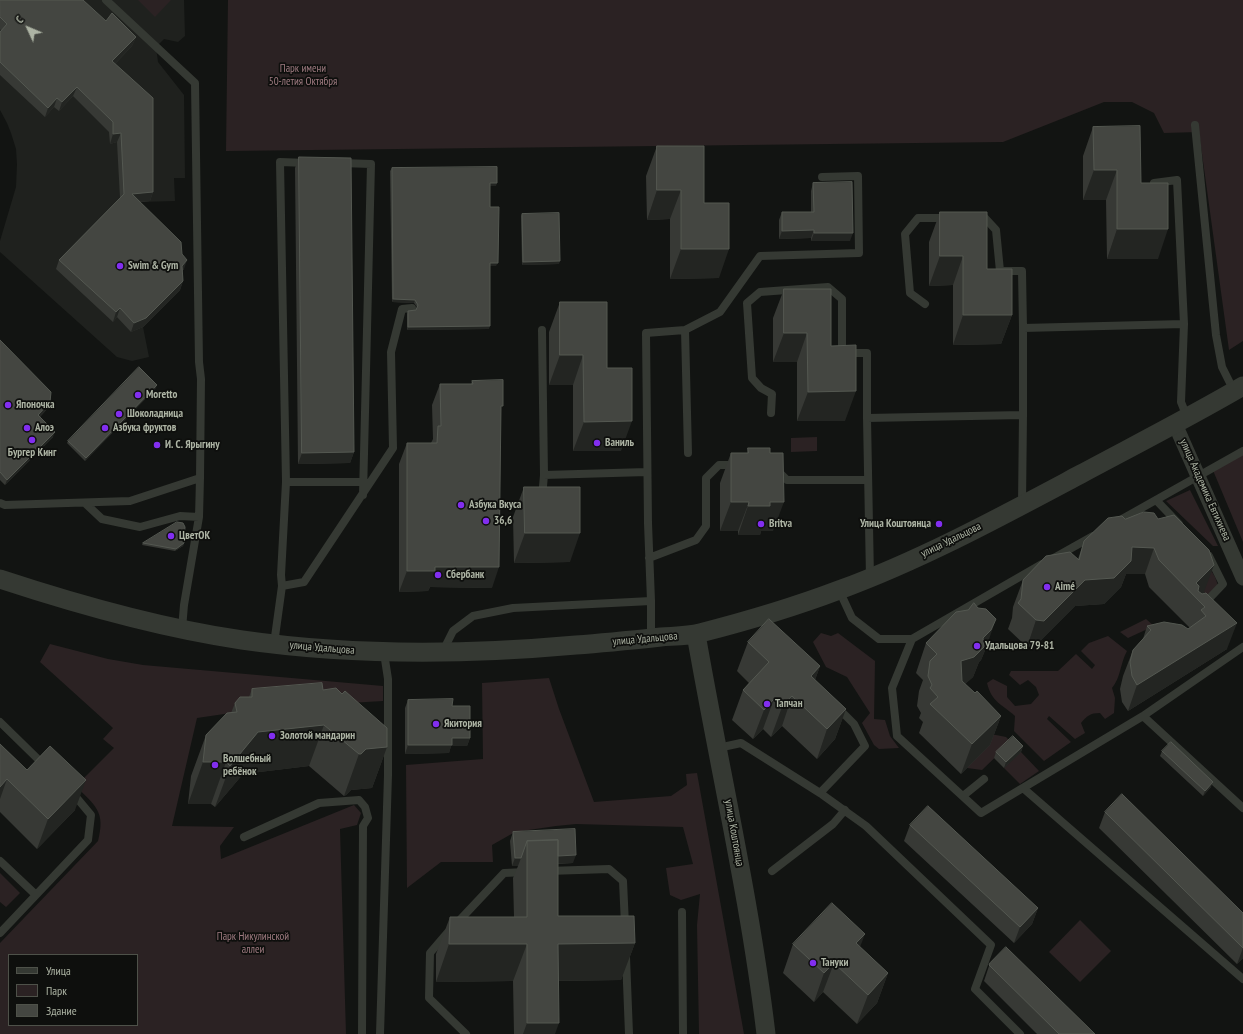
<!DOCTYPE html>
<html>
<head>
<meta charset="utf-8">
<style>
	body { margin:0 }
	#map { position:relative; width:1243px; height:1034px; overflow:hidden; background:#121412; font-family:"PT Sans Narrow",sans-serif }
	canvas { display:block }
	.legend { position:absolute; left:8px; top:954px; width:130px; height:72px; box-sizing:border-box; background:#0e0f0d; border:1px solid #4e5149; margin:0; padding:5px 7px; list-style:none; font-size:12px; color:#adb4a4 }
	.legend li { display:flex; align-items:center; gap:8px; height:20px }
	.legend b { width:20px; border:1px solid #4e5149 }
	.north { position:absolute; left:8px; top:8px; width:40px; height:40px; -webkit-text-stroke:3px #0e0f0d; paint-order:stroke; rotate:314deg; font-size:11px; font-weight:700; line-height:16px; text-align:center; color:#adb4a4 }
	.north::after { content:''; display:block; margin:auto; width:14px; height:18px; background:#adb4a4; clip-path:polygon(50% 0,100% 100%,50% 72%,0 100%) }
</style>
</head>
<body>
<div id="map">
<canvas width="1243" height="1034"></canvas>
<ul class="legend">
<li><b style="height:5px;background:#353933"></b>Улица</li>
<li><b style="height:11px;background:#2b2223"></b>Парк</li>
<li><b style="height:11px;background:#444641"></b>Здание</li>
</ul>
<div class="north">С</div>
</div>
<script>
const c = document.querySelector('canvas').getContext('2d');
c.lineJoin = 'round';
function paint(path, color) { c.fillStyle = color; c.fill(path, 'evenodd'); }
function trace(path, color, width, dash) { c.strokeStyle = color; c.lineWidth = width; c.lineCap = dash ? 'butt' : 'round'; c.setLineDash(dash || []); c.stroke(path); }
function drawText(font, color, halo, rows, align = 'center') {
  c.font = font + ' "PT Sans Narrow",sans-serif'; c.lineWidth = 3.5; c.setLineDash([]); c.textBaseline = 'middle'; c.strokeStyle = halo; c.fillStyle = color; for (const [text, x, y, turn = 0] of rows) {
    c.save(); c.translate(x, y); c.rotate((+turn || 0) * Math.PI / 180); c.textAlign = isNaN(turn) ? turn : align; if (halo) c.strokeText(text, 0, 0); c.fillText(text, 0, 0); c.restore();
  }
}
paint(new Path2D(`
	M0 0H184L185 36 178 42 164 39 156 47 158 62 184 95 185 178H174L175 201 141 202V215L184 269 179 275 180 290 143 327 149 357 132 361 117 357 0 252V241L16 187 17 164 16 149 11 133 7 123 0 110Z`), '#1f211e');
paint(new Path2D(`
	M138 0H171L155 17Z
	M228 0H1243V341L1229 350 1199 132 1164 133 1154 113 1132 102H1104L1003 142 226 151Z
	M817 437V451L791 452V438Z
	M1243 451V542L1212 468Z
	M1190 490 1218 546H1213L1166 501Z
	M1206 562 1215 577 1219 588 1209 599 1204 592 1199 576Z
	M1146 619 1154 626 1128 638 1120 632Z
	M821 633 831 636 838 633 875 661 874 719 885 720 890 736 899 748 879 749 874 745 862 723 870 713 847 677 826 667 813 642Z
	M1108 636 1127 651C1120 664 1121 677 1112 688L1115 698 1114 713 1105 719 1100 713C1090 713 1087 716 1081 723L1085 733 1075 739 1049 716 1047 719 1071 742 1044 761 1014 731 1015 716C1002 704 992 703 987 683L993 679 1007 686V697L1015 706 1031 704 1039 695 1036 687 1028 680 1020 685 1009 675 1011 671H1058L1076 654 1092 669 1095 665 1081 651 1089 643Z
	M50 644 108 659 143 665 383 686V701L265 708 197 718 172 826 234 827 220 846 221 859 354 805 361 813 357 825 340 829 346 1034H0V943L98 841C106 811 95 806 76 786L114 748 103 739 113 728 40 662ZM9 955H137V1025H9Z
	M549 678 559 709 594 802 671 796 687 785 686 774 697 773 744 1034H699L697 925 700 894 681 900 670 895 666 868 693 864 683 827 576 824 556 826 515 832 492 845 493 862H441L407 888 406 765 483 759 482 683Z
	M991 734 1006 737 1011 742 982 770 967 768Z
	M1021 752 1039 771 1020 784 1004 768Z
	M0 873 20 893 6 907 0 902Z
	M1080 920 1111 951 1080 982 1049 952Z`), '#2b2223');
trace(new Path2D(`
	M1195 125 1216 335 1222 367 1234 391
	M341 163 371 164 363 495
	M1154 183 1177 180 1184 324 1181 402 1187 417
	M978 217H984L996 230 1000 271H1022L1023 328
	M925 304 910 293 905 234 918 218H948
	M542 330 544 475 647 472
	M685 330 688 453
	M845 353H867V418
	M771 413 772 394 761 388 752 378 747 303 760 292 828 287 842 299V353
	M776 469 787 480H868
	M286 482H364
	M542 498 544 475
	M1156 500 1179 524
	M0 503 5 505 130 501 200 478 201 379 199 362 195 83 106 0
	M85 503 102 519 140 527 180 516 199 517 184 605 182 629
	M1022 504 1023 415
	M199 517 200 478
	M1115 523 1243 451
	M649 558 696 540 706 526V478L719 465H737
	M1052 559 1093 536
	M1042 564 912 639 892 688 897 736 981 813 1143 716 1243 647
	M870 578 867 418 1023 415V328L1184 324
	M282 586 304 582 393 448 391 352 402 309 412 308
	M839 590 852 618 879 639H912
	M1203 605 1223 584 1209 556
	M651 638V601L648 523 646 333 685 330 720 312 760 256 859 253 858 176 822 177
	M274 644 282 586 281 575 286 482 280 162 308 163
	M443 651 453 631 473 616 513 608 651 601
	M1143 716 1243 808
	M0 722 45 766
	M718 748 741 743 820 793 866 826 991 945 975 989 1020 1034
	M1023 788 1243 979
	M820 793 865 746 854 724 837 707
	M963 796 984 779
	M244 837 319 803 359 800 365 807 368 818 363 826 362 1034
	M0 861 36 895
	M548 871 609 869 623 881 625 925
	M772 871 833 824 845 810
	M682 912 683 1034
	M456 924 504 873 526 872
	M448 932 430 953 429 998 466 1034
	M0 933 88 840 91 815 71 791
	M626 957 629 1034
	M380 1034 388 775V679L384 653`), '#353933', 8);
trace(new Path2D(`
	M1175 424 1243 578`), '#353933', 15);
trace(new Path2D(`
	M0 579C79 605 160 628 242 640 353 656 465 655 576 645 604 643 633 640 661 637 674 636 688 636 700 633 747 621 794 607 839 590 923 559 1002 516 1081 474 1135 445 1190 417 1243 386
	M696 634C719 767 750 899 766 1034`), '#353933', 19);
paint(new Path2D(`
	M0 0 106 21 136 37 132 46 115 64 153 192 150 201 140 202 182 254 184 269 182 271 183 281 180 290 143 327 131 332 117 317 113 322 56 269 59 260 120 198 117 142 110 144 109 132 73 96 59 111 54 107 45 117 0 75V32L1 31 0 29Z
	M1093 127 1141 183 1158 259H1107L1106 200H1083V156Z
	M657 146 704 203 719 278 670 279V219L647 220 646 176Z
	M299 157 354 452 350 463 298 464 295 168Z
	M392 168 496 186H490V207L496 266H490L489 329 407 330V314L408 311 416 310 417 307 414 303 392 302 390 171Z
	M813 183 850 241H811V238L779 239V220L782 212H811V191Z
	M940 212 987 269 1012 315 1001 344 953 345V285L929 286V242Z
	M522 214 559 264 522 265 521 216Z
	M784 289 831 346 845 421H797V362H773V318Z
	M560 302 607 368 621 451H573V385H549V332Z
	M0 340 48 408 40 417 53 437 5 485 0 480Z
	M472 381 501 413 492 588 430 587 428 591 399 592V464L407 443H431L433 439 432 405 440 384H471Z
	M156 388 85 461 67 443 68 441Z
	M748 448 773 531H761L760 535H738V531H720V483L731 453H747Z
	M524 487 570 562 514 563 513 517Z
	M1125 519 1204 592 1202 594 1227 649 1128 711 1122 702 1120 689 1123 676 1133 650 1143 639 1147 626 1188 629 1190 628 1149 587 1145 574H1126L1121 587 1104 604 1075 606 1034 647H1027L1008 629 1012 618 1013 607 1023 580 1078 559 1084 541Z
	M143 543H184L183 546 175 551 142 545Z
	M748 642 820 666 815 680 846 709 835 739 817 759 782 726 771 737 763 729 753 739 732 720 743 690 749 683 737 671Z
	M926 643 986 648 981 660 979 662 973 677 965 684 975 693 1001 716 990 745 961 774 919 733 923 722 919 718 921 713 917 706 919 691 923 680 916 673Z
	M252 689 323 690 387 747 372 788 351 790 346 795 344 796 309 766 243 774 215 807 211 804H188L191 776 206 735 231 713 235 703 249 697Z
	M408 700 470 738 467 746H451L449 753 405 754V708Z
	M0 744 27 770 75 810 37 849 0 812Z
	M1023 746 1021 752 1004 768 994 758 996 752Z
	M1162 751 1211 787 1203 796 1160 756Z
	M1105 812 1243 913V958L1237 964 1099 828Z
	M910 825 1038 908 1032 924 1014 943 904 841Z
	M513 832 573 863 558 864V916L635 943 621 980 559 981 555 1034H514L513 981 436 982V954L450 917H514L513 878 518 866H512L510 841Z
	M793 944 860 947 888 973 877 1003 857 1024 823 992 814 1002 783 973Z
	M990 963 1095 1034H1037L984 981Z`), '#373935');
paint(new Path2D(`
	M136 37 132 46 109 70 112 61Z
	M77 87 73 96 59 111 62 102Z
	M57 98 54 107 45 117 48 108Z
	M121 133 117 142 110 144 113 134Z
	M1094 170H1117L1106 200H1083Z
	M490 183H497L496 186H489Z
	M657 190H681L670 219 647 220Z
	M153 192 150 201 128 203 132 194Z
	M1117 229H1168L1158 259H1107Z
	M814 230 811 238 779 239 782 231Z
	M814 233H853L850 241H811Z
	M681 249H729L719 278 670 279Z
	M940 256H963L953 285 929 286Z
	M187 260 184 269 179 275 182 266Z
	M560 261 559 264 522 265 523 262Z
	M490 263H498L496 266H489Z
	M183 281 180 290 143 327 131 332 134 323Z
	M393 299 415 300 414 303 392 302Z
	M120 308 117 317 113 322 116 312Z
	M963 315H1012L1001 344 953 345Z
	M490 326 489 329 407 330 408 327Z
	M784 333H807L797 362H773Z
	M560 355H583L573 385H549Z
	M157 385 156 388 85 461 86 458Z
	M856 391 845 421H797L808 392Z
	M50 402 48 408 36 421 38 415Z
	M632 421 621 451H573L584 422Z
	M55 432 53 437 5 485 7 480Z
	M354 452 350 463 298 464 302 453Z
	M731 502H749L738 531H720Z
	M770 502H784L773 531H761L760 535H738L748 506Z
	M525 533H580L570 562 514 563Z
	M184 543 183 546 175 551 176 549Z
	M1132 547 1154 548 1145 574H1126L1121 587 1104 604 1075 606 1034 647H1027L1036 620 1085 580Z
	M1214 565 1204 592 1197 599 1196 583Z
	M435 567H499L492 588 430 587 428 591 399 592 407 571Z
	M996 619 986 648 981 660 979 662 973 677 963 686 951 690 961 661 983 638Z
	M1237 623 1227 649 1128 711 1137 685Z
	M820 666 809 696 811 676Z
	M792 696 782 726 771 737 782 707Z
	M774 699 763 729 753 739 764 710Z
	M846 709 835 739 817 759 827 729Z
	M1001 716 990 745 961 774 972 744Z
	M324 725 309 766 243 774 215 807 230 766 258 732Z
	M452 738H470L467 746H451L449 753 405 754 408 745Z
	M1023 746 1021 752 1004 768 1006 762Z
	M387 747 372 788 351 790 346 795 344 796 359 754 366 749Z
	M203 762H226L211 804H188Z
	M7 779 0 799V787Z
	M86 780 75 810 37 849 48 819Z
	M1213 782 1211 787 1203 796 1205 791Z
	M576 855 573 863 545 864 548 856Z
	M515 858H521L518 866H512Z
	M1038 908 1032 924 1014 943 1020 927Z
	M865 934 854 963 856 943Z
	M635 943 621 980 545 981 558 944Z
	M449 944H527L513 981 436 982Z
	M1243 948V958L1237 964Z
	M834 963 823 992 814 1002 824 973Z
	M888 973 877 1003 857 1024 868 995Z
	M527 1023H559L555 1034H523Z`), '#232522');
const building = new Path2D(`
	M0 0H83L106 21 112 13 136 37 112 61 153 98V192L132 194 181 242 182 254 187 260 182 266 183 281 146 318 134 323 120 308 116 312 59 260 124 194 121 133 113 134V122L77 87 62 102 57 98 48 108 0 62V32L7 24 0 17Z
	M1140 126 1141 183H1168V229H1117V170H1094L1093 127Z
	M657 146H704V203H729V249H681V190H657Z
	M299 157 351 158 354 452 302 453Z
	M497 167V183H490V207H499L498 263H490V326L408 327V311L416 310 418 305 415 300 393 299 392 168Z
	M852 182 853 233H814V230L782 231V212H814L813 183Z
	M940 212H987V269H1012V315H963V256H940Z
	M559 213 560 261 523 262 522 214Z
	M784 289H831V346L856 345V391L808 392 807 333H784Z
	M560 302H607V368H632V421L584 422 583 355H560Z
	M0 340 51 392 50 402 38 415 55 432 7 480 0 472Z
	M139 367 157 385 86 458 68 441Z
	M503 380V406H501L499 567H435V571H407V443H437L438 426H441L440 384H473L472 381Z
	M748 448H770V453H783L784 502H770V506H748L749 502H731V453H748Z
	M524 487H580V533H525Z
	M1144 512 1154 513 1158 519 1174 515 1209 550 1214 565 1196 583 1199 586 1198 591 1202 594 1206 593 1237 623 1137 685 1132 676 1130 662 1133 650 1151 630 1147 626 1164 622 1182 625 1188 629 1206 616 1201 610 1205 607 1159 560 1154 548 1132 547 1131 561 1114 578 1085 580 1044 621 1036 620 1018 603 1021 599 1023 580 1046 556 1070 552 1079 560 1084 541 1108 518 1122 516 1125 519Z
	M177 522 183 523 185 527 184 543 176 549 143 543Z
	M974 603 978 608 986 609 996 619 991 630 983 638 984 647 974 657 961 661 962 681 975 693 977 691 1001 716 972 744 930 704 938 697 930 688 932 685 928 676 930 661 937 654 926 643 956 612 968 610Z
	M769 619 820 666 811 676 846 709 827 729 792 696 782 707 774 699 764 710 743 690 769 662 748 642Z
	M322 683 323 690 336 688 342 694 345 691 387 728V747L366 749 361 754H359L324 725 258 732 230 766 226 762H203L206 735 227 713 237 712 235 703 240 697H252V689Z
	M453 699 452 706H470V738H452V745H408V700Z
	M1013 736 1023 746 1006 762 996 752Z
	M1171 742 1213 782 1205 791 1162 751Z
	M0 744 27 770 50 746 86 780 48 819 7 779 0 787Z
	M1122 794 1243 913V948L1105 812Z
	M928 806 1038 908 1020 927 910 825Z
	M575 829 576 855 558 856V840L527 841 521 858H515L513 832Z
	M558 840V916H634L635 943 558 944 559 1023H527V944H449L450 917H527V841Z
	M832 903 865 934 856 943 888 973 868 995 834 963 824 973 793 944Z
	M1006 947 1095 1034H1059L989 965 990 963Z`);
paint(building, '#444641');
trace(building, '#545851', 1);
for (const [x, y, r, color] of [
	[120,266,4,"#822ef0"],
	[138,395,4,"#822ef0"],
	[8,405,4,"#822ef0"],
	[119,414,4,"#822ef0"],
	[27,428,4,"#822ef0"],
	[105,428,4,"#822ef0"],
	[32,440,4,"#822ef0"],
	[597,443,4,"#822ef0"],
	[157,445,4,"#822ef0"],
	[461,505,4,"#822ef0"],
	[486,521,4,"#822ef0"],
	[761,524,4,"#822ef0"],
	[939,524,4,"#822ef0"],
	[171,536,4,"#822ef0"],
	[438,575,4,"#822ef0"],
	[1047,587,4,"#822ef0"],
	[977,646,4,"#822ef0"],
	[767,704,4,"#822ef0"],
	[436,724,4,"#822ef0"],
	[272,736,4,"#822ef0"],
	[215,765,4,"#822ef0"],
	[813,963,4,"#822ef0"]
]) { const dot = new Path2D(); dot.arc(x, y, r, 0, 2 * Math.PI); c.fillStyle = color; c.fill(dot); trace(dot, '#0e0f0d', 1.5); }
drawText('11px', '#9f7b81', '#0e0f0d', [
	["Парк имени",303,69],
	["50-летия Октября",303,82],
	["Парк Никулинской",253,937],
	["аллеи",253,950]
]);
drawText('bold 11px', '#adb4a4', '#0e0f0d', [
	["Swim & Gym",128,266],
	["Moretto",146,395],
	["Японочка",16,405],
	["Шоколадница",127,414],
	["Алоэ",35,428],
	["Азбука фруктов",113,428],
	["Ваниль",605,443],
	["И. С. Ярыгину",165,445],
	["Бургер Кинг",32,453,"center"],
	["Азбука Вкуса",469,505],
	["36,6",494,521],
	["Britva",769,524],
	["Улица Коштоянца",931,524,"right"],
	["ЦветОК",179,536],
	["Сбербанк",446,575],
	["Aimé",1055,587],
	["Удальцова 79-81",985,646],
	["Тапчан",775,704],
	["Якитория",444,724],
	["Золотой мандарин",280,736],
	["Волшебный",223,759],
	["ребёнок",223,772],
	["Тануки",821,963]
], 'left');
drawText('11px', '#adb4a4', '#0e0f0d', [
	["улица Академика Евтихиева",1205,490,66],
	["улица Удальцова",951,540,-26],
	["улица Удальцова",645,639,-5],
	["улица Удальцова",322,648,5],
	["улица Коштоянца",734,833,80]
]);
</script>
</body>
</html>
